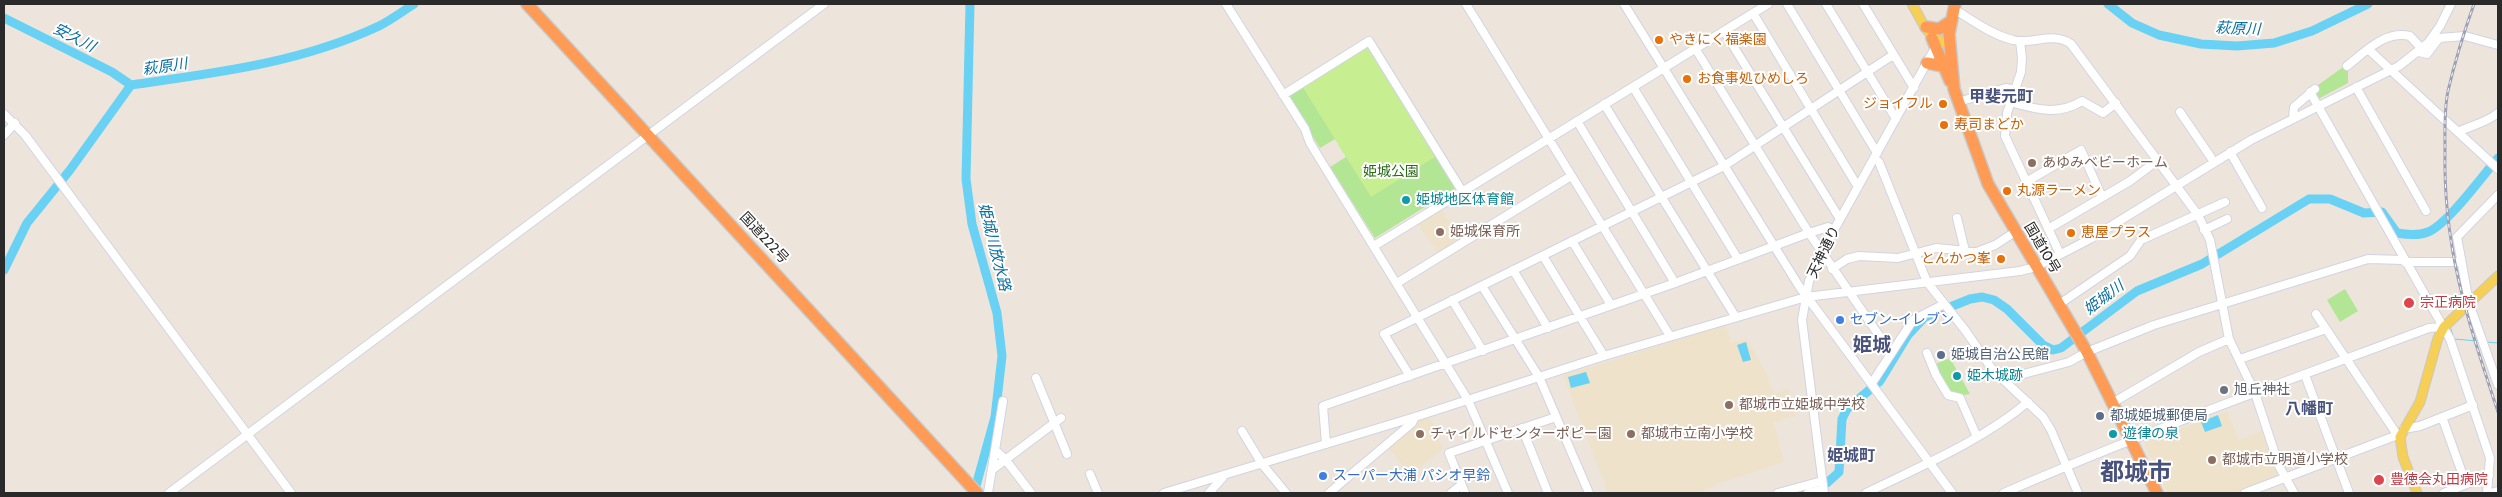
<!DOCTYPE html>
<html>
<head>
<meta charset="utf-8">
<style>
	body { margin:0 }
	#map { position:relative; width:2502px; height:497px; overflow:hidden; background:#ede5db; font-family:Cabin,sans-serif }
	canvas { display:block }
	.frame { position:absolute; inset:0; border:5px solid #2a2a2a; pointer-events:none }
</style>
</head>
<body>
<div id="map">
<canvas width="2502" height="497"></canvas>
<div class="frame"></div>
</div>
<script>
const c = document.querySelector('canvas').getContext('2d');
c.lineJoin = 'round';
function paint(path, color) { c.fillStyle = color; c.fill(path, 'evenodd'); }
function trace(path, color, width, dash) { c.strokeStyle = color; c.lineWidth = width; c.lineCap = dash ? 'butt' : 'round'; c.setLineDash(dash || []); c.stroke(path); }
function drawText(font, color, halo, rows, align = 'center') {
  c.font = font + ' Cabin,"Noto Sans JP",sans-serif'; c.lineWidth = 4; c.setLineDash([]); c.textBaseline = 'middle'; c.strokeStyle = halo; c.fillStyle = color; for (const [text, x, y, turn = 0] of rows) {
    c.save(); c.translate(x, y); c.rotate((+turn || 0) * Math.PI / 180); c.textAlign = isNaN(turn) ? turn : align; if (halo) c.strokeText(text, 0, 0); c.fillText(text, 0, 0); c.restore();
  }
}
paint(new Path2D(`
	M1441 208 1462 242 1439 255 1417 223Z
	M1726 325 1731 343 1747 339 1765 371 1774 394 1788 388 1796 416 1774 422 1784 462 1717 484 1700 493H1608L1563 375Z
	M2227 411 2239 440 2262 431 2278 478 2235 493H2168L2144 443Z
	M1430 417 1443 449 1411 475 1387 447 1419 420Z`), '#efe2ca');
paint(new Path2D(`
	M1368 44 1457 187 1375 238 1330 167 1346 157 1335 139 1320 148 1286 95Z
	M2346 65 2348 68V83L2318 99 2313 92 2314 88Z
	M2345 289 2358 311 2340 322 2327 300Z
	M1950 358 1970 394C1948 400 1943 381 1933 365Z`), '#b2e695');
paint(new Path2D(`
	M1368 44 1438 155 1371 197 1302 86Z`), '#c7ee90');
paint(new Path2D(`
	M1746 342 1751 360 1743 362 1737 345Z
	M1586 372 1590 383 1571 388 1568 377Z
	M2218 415 2222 426 2205 432 2201 422Z`), '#69d1f3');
trace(new Path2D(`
	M2451 329 2454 339 2478 341
	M2487 342 2498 343`), '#69d1f3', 1);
trace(new Path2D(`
	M970 4 966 179 972 224 997 313 1002 356 995 417 974 493
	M2108 4 2132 23 2159 35 2201 44 2237 46 2274 43 2312 31 2368 4
	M4 18 112 72 131 85
	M4 270 27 223 70 170 131 85C216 73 300 63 379 26 391 20 403 11 414 4
	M1793 493 1827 483 1839 472 1842 419 1847 409 1880 381 1908 335 1925 317 1970 299 1982 297 1994 300 2007 309 2043 345 2053 350 2061 348 2137 291 2202 264 2309 199H2330L2364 213 2382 212 2397 233C2408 235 2418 236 2428 232 2447 225 2483 175 2498 158`), '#69d1f3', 9);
const minor = new Path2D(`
	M1226 4 1305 129 1310 143 1468 400 1508 493
	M1466 4 1670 336
	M1624 4 1799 286 1952 493
	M1787 4 1877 153
	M1826 4 1896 119
	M1863 4 1914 88
	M1954 9C1972 20 1992 35 2013 40 2032 45 2054 31 2071 44L2198 215 2210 240 2229 339 2255 393 2279 466 2294 493
	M1753 13 1858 187
	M1724 31 1840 219
	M2020 41 2022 58 2021 72 2007 113 2005 136 2060 254
	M1695 48 1809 233 1891 353
	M2368 49 2498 169
	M2419 52 2427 54 2439 38 2465 36 2498 45
	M2347 66C2365 52 2385 30 2410 36L2422 49
	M1633 87 1738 259
	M2356 87 2426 211
	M2310 92 2450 339 2490 458 2487 493
	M1283 95 1369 41 1462 191
	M1958 102 2006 88 2015 90
	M2010 102C2035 109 2058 116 2082 101L2103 113 2116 103
	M1604 104 1735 316
	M2180 112 2214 162
	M4 114 25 135 291 493
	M2293 119 2294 107 2315 89
	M1577 121 1675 283
	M2458 132C2472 125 2486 123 2498 113
	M4 135 15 123
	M2230 152 2262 208
	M1874 158 1879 162 1927 282 1965 330 1992 369 2043 417 2051 430 2078 493
	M2026 182 2081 150 2102 197
	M2498 195 2457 237 2469 303 2498 385
	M1957 218 1965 251
	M2048 229 2130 181 2158 160
	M2204 230 2227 219
	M1572 241 1611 305
	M1374 246 1768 4
	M1543 256 1604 356
	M2405 262H2460
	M1832 269 1847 259 1859 256 1898 258 1936 248 1977 252 1995 245 2015 232
	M1513 270 1548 328
	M1397 283 1571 176
	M1482 286 1539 377 1589 493
	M1452 300 1483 351
	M2058 305 2130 256 2141 240 2225 202
	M2316 314 2396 433 2400 437
	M1927 353 1936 375 1948 395 1960 398 1977 437
	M2240 359 2326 329
	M2305 375 2349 493
	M1410 376 1384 334 1724 166 1893 55
	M1036 378 1067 454
	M2005 381 2012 377 2069 362 2087 352 2154 325 2368 259 2404 260
	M1872 383 1913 320 1944 304
	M2114 402 2199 352 2229 339
	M2442 417 2466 484
	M1522 428 1548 493
	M2404 429 2420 426 2473 405
	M1242 431 1262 464 1286 493
	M1326 444 1323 406 1675 283 1809 233 1828 227 1834 230
	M995 450 1005 459 1031 493
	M993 469 1061 418
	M1090 474 1098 493
	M169 493 824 4
	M988 493 1003 401
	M1164 493 1415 417 1604 356 1806 297 2020 271 2036 267 2090 239 2251 140 2399 66 2428 43 2440 26 2451 4
	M1209 493 1223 477
	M1329 493 1412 423 1415 417
	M1451 493 1461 485
	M1465 493 1449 453 1556 417
	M1778 493 1822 481
	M1808 493 1823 489
	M1824 493 1802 320 1809 281 1834 230 1935 48 1938 47
	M1866 493C1921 466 1980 442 2028 402
	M2004 493C2144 432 2287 381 2429 328L2444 327
	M2245 493 2395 436 2400 437
	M2444 493 2489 475
	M2491 493 2498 491`);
const major = new Path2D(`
	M1912 4C1922 20 1928 42 1949 43
	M2417 493 2403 457 2400 437 2420 402 2438 338 2444 327 2498 276`);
const highway = new Path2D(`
	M527 4 977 493
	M1955 4 1949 34 1954 89 1988 184 2087 352 2157 493
	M1926 27 1939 29 1951 21
	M1932 38 1950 81
	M1927 63 1942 66`);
trace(minor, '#d0d4e3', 10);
trace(major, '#c8c8c8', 11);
trace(highway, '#c8c8c8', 14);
trace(minor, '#fff', 8);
trace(major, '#f6cf56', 9);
trace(highway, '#ff9b54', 11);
const rail = new Path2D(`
	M2474 4C2464 32 2455 61 2448 91 2444 110 2445 131 2445 151 2443 249 2468 321 2498 412`);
trace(rail, '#9ea1b5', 3);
trace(rail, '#fff', 1, [4]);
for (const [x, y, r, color] of [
	[1659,40,5,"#e8710a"],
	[1687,79,5,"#e8710a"],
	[1943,104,5,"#e8710a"],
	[1944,125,5,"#e8710a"],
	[2032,163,5,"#8d6e63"],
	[2007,191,5,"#e8710a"],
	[1406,200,5,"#0f9aa8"],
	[1440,232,5,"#8d6e63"],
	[2071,233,5,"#e8710a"],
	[2001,259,5,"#e8710a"],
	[2409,303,6,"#e0444e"],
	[1840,320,5,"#3f7fe0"],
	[1941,355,5,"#5c6f8a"],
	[1957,376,5,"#0f9aa8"],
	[2224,390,5,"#6b7280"],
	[1729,405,5,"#8d6e63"],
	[2100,416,5,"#5c6f8a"],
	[1420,434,5,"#8d6e63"],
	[1631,434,5,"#8d6e63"],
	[2113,434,5,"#0f9aa8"],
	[2212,460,5,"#8d6e63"],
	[1323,476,5,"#3f7fe0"],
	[2379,480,6,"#e0444e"]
]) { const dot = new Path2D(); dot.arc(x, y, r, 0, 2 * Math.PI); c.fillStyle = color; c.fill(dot); trace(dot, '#fff', 2); }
drawText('14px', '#c56008', '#fff', [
	["やきにく福楽園",1669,40],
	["お食事処ひめしろ",1697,79],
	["ジョイフル",1933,104,"right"],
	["寿司まどか",1954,125],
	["丸源ラーメン",2017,191],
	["恵屋プラス",2081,233],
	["とんかつ峯",1991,259,"right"]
], 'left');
drawText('14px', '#785e54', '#fff', [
	["あゆみベビーホーム",2042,163],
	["姫城保育所",1450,232],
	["都城市立姫城中学校",1739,405],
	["チャイルドセンターポピー園",1430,434],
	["都城市立南小学校",1641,434],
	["都城市立明道小学校",2222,460]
], 'left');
drawText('14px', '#296a17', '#fff', [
	["姫城公園",1391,172]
]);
drawText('14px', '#0d838f', '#fff', [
	["姫城地区体育館",1416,200],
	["姫木城跡",1967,376],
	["遊律の泉",2123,434]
], 'left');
drawText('14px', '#2a2a2a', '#fff', [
	["国道222号",764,238,47],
	["国道10号",2042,248,59],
	["天神通り",1824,252,-64]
]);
drawText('14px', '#be3a42', '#fff', [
	["宗正病院",2420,303],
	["豊徳会丸田病院",2390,480]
], 'left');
drawText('14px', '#366cbe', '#fff', [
	["セブン-イレブン",1850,320],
	["スーパー大浦 パシオ早鈴",1333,476]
], 'left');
drawText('14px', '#4e5e75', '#fff', [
	["姫城自治公民館",1951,355],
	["都城姫城郵便局",2110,416]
], 'left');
drawText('14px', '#5b616d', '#fff', [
	["旭丘神社",2234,390]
], 'left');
drawText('italic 15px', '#086ea0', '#fff', [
	["萩原川",2238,29,2],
	["安久川",74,38,27],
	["萩原川",165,67,-8],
	["姫城川放水路",994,247,76],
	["姫城川",2104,298,-37]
]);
drawText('bold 16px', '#48527c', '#fff', [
	["甲斐元町",2001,97],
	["八幡町",2309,409],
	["姫城町",1851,456]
]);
drawText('bold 19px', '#48527c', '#fff', [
	["姫城",1872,345]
]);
drawText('bold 24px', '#48527c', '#fff', [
	["都城市",2136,473]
]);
</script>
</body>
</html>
